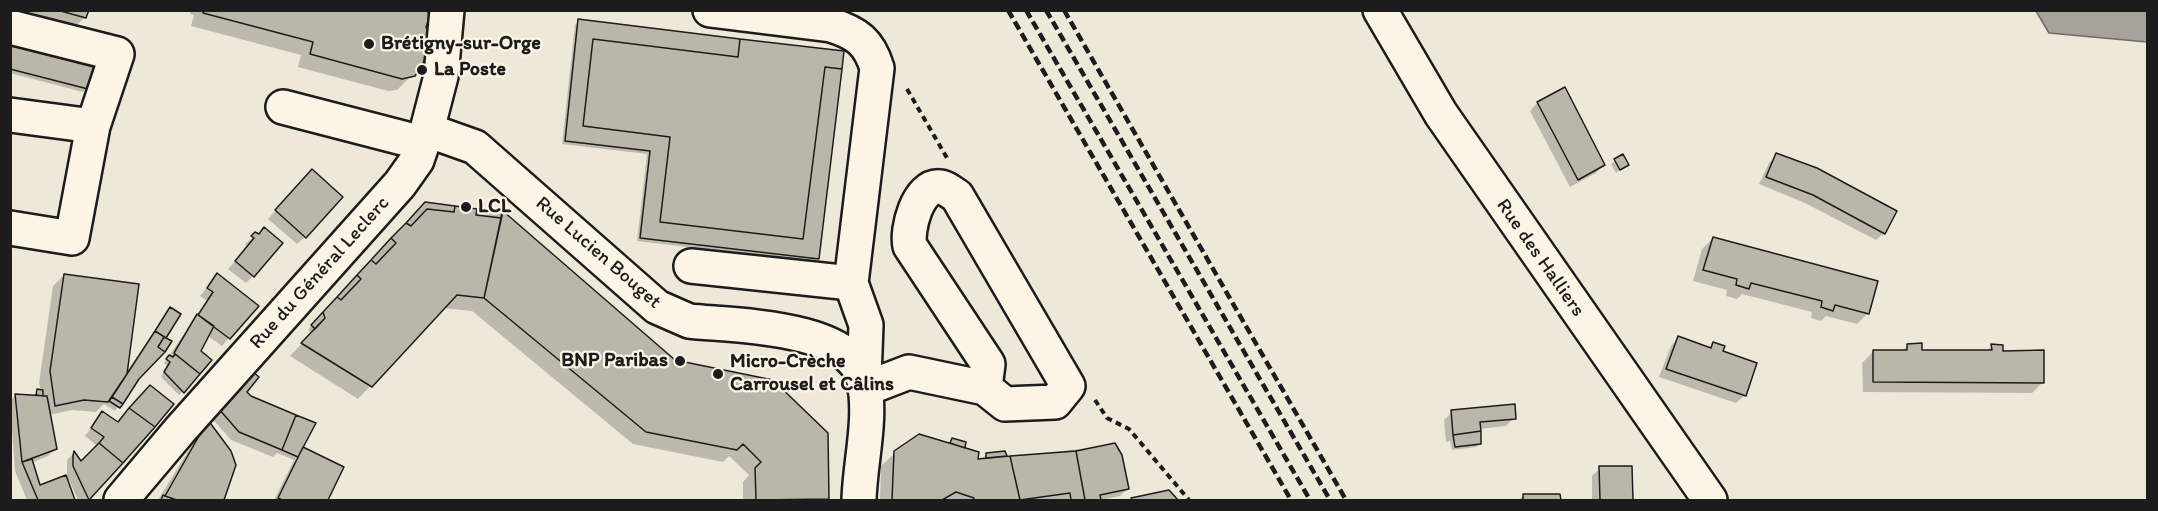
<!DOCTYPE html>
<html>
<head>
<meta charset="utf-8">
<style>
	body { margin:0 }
	#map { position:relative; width:2158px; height:511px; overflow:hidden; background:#eee8d9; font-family:Itim,sans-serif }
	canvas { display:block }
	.frame { position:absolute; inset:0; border:12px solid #1c1c1c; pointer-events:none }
</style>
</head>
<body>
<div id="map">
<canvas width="2158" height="511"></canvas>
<div class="frame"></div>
</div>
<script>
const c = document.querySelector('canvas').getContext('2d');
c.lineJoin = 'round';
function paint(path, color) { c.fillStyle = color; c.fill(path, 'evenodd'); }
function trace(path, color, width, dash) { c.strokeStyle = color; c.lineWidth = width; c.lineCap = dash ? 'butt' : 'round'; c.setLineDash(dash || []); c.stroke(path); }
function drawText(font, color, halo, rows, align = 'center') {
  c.font = font + ' Itim,sans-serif'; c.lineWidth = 4.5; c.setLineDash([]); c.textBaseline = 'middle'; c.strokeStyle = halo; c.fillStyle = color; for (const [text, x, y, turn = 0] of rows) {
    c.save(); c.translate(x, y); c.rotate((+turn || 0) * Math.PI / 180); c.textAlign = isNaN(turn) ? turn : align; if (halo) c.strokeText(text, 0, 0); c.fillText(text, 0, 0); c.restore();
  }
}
const water = new Path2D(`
	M2036 11H2147V42L2049 33Z`);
paint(water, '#a7a299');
trace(water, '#6f6c67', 1.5);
paint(new Path2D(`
	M21 10H87L85 17 77 25Z
	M191 10H426L410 77 397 90 388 91 298 67 301 55 191 26 194 15 190 14Z
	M579 21 817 259 813 262 637 241 647 154 562 144 575 25Z
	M10 47 87 88 83 92 10 73Z
	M1564 89 1603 165 1596 173 1570 187 1530 111 1537 103Z
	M1777 155 1884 233 1876 240 1805 203 1759 184 1769 163Z
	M1615 161 1628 164 1616 173 1611 164Z
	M304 179 305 237 297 244 268 219Z
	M426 204 503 213 828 498 825 500H743V482L749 475 729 456 723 462 633 444 472 311 443 308 358 399 290 356 312 333 308 330 311 326Z
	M264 229 253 276 246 283 228 269 248 247 245 244Z
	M1713 238 1868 313 1857 324 1826 316 1821 321 1811 318 1812 312 1742 294 1737 299 1726 296 1727 290 1693 281 1702 249Z
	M64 275 123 377 167 313 179 314 115 411 104 404 96 412 72 410 49 415 56 448 48 456 31 463 39 487 67 477V460L74 453 80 464 97 446 85 436 103 413 117 423 172 404 86 500H78L69 480 67 481 73 500H27L15 471 10 401 16 395 40 397V394L35 393 41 391 39 383 53 286Z
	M217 275 229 338 222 346 207 335 199 351 210 360 179 395 161 377 167 366 164 363 207 301 200 296Z
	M1678 338 1709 348 1714 344 1721 352 1755 364 1744 396 1736 403 1659 377 1671 346Z
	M1908 345 1920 351 1986 352 1992 346 2043 382 2032 393 1863 392 1862 363 1873 352H1902Z
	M257 377 245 392 301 448 342 468 326 500H274L294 460 277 453 273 457 231 440 211 417Z
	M1452 412 1514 418 1506 426 1479 429 1480 444 1476 447 1452 450 1450 441 1446 442 1444 420Z
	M208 423 234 465 222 500H158L201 430Z
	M953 439 977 460 987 455H1005L1002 458 1114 445 1128 488 1120 496 1100 500H880L881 466 895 453 948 444Z
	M1631 467V500H1592V476L1600 468Z
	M1168 491 1176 500H1131L1132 499Z
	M1524 495 1559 496V500H1518Z`), '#0003');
const building = new Path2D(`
	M57 10H89L86 18Z
	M204 10H427L430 17 426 27 429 32 425 45 428 48 423 64 415 76 402 79 310 54 313 42 203 13Z
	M578 19 740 39 738 57 593 39 583 126 670 137 660 222 803 239 825 67 842 69 819 259 640 238 650 151 565 141Z
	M593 39 738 57 740 39 844 51 842 69 825 67 803 239 660 222 670 137 583 126Z
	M10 45 95 67 88 89 10 69Z
	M1565 87 1605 165 1578 180 1537 102Z
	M1776 153 1817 168 1897 211 1885 234 1813 195 1766 177Z
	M1623 154 1629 165 1620 170 1614 159Z
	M312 169 343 197 306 238 275 210Z
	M425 202 455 206 454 212 427 209 411 226 406 223Z
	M455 206 477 209 476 215 501 218 484 298 457 295 372 387 301 343 325 318 323 312 337 297 341 300 361 279 357 275 371 260 376 264 396 243 391 238 406 223 411 226 427 209 454 212Z
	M477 209 502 212 501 218 476 215Z
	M503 211 675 360 773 380 828 433 829 499 756 500 755 468 761 462 743 444 737 450 646 432 484 298Z
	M264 227 283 243 254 277 235 261 254 238 251 236 255 232 259 234Z
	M1713 237 1878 281 1869 314 1835 305 1833 311 1821 307 1822 301 1751 283 1749 289 1736 285 1737 279 1703 270Z
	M391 238 396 243 376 264 371 260Z
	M217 273 259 306 230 339 198 315 213 292 207 288Z
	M64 274 139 284 127 374 108 402 84 400 55 406 50 371Z
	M357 275 361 279 341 300 337 297Z
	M170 307 181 314 166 338 155 331Z
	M323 312 325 318 315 329 311 325Z
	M197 314 214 326 201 351 212 360 200 374 174 353Z
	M155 331 164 337 158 347 165 352 139 379 123 404 112 397Z
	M1678 336 1711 348 1713 342 1725 346 1723 351 1757 363 1746 396 1666 369Z
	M164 337 172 341 165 352 158 347Z
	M1922 343V350H1992L1991 344 2003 345V351L2044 350V383L1873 382V350H1907V344Z
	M175 354 200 374 184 393 164 372 170 362 166 359 169 355 173 357Z
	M252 371 259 377 247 392 251 396 296 415 282 450 239 432 218 408Z
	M150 385 174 404 155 427 129 408Z
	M37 389 43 390V396L36 395Z
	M15 394 47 396 57 449 22 462Z
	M112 397 123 404 120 408 109 401Z
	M1515 404 1516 419 1480 422 1481 431 1453 435 1451 410Z
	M129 408 155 427 123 463 99 443 104 437 91 428 102 411 118 422Z
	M296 415 316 423 298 457 282 450Z
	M208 420 231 451 236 465 224 500H177L165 496Z
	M1481 431V444L1455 447 1453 435Z
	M919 434 979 452 978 459 1010 456 1020 500H973L974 498 956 492 942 500H892L894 451Z
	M952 438 966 442 965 448 950 443Z
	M99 443 123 463 89 500 73 466V456L74 451 81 461Z
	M1115 443 1122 455 1129 489 1100 495 1101 500H1085L1076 451Z
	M303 447 344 467 328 500H282L278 498Z
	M1005 451 1007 456 986 458V453Z
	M1076 451 1085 500H1071L1070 493 1020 500 1010 456Z
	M32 459 40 485 66 475 75 500H38L22 462Z
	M1599 466H1632L1633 500H1600Z
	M1169 490 1178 500H1132L1131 498Z
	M1523 494H1560L1561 500H1523Z
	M163 495 165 496 177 500H161Z`);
paint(building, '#bab6aa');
trace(building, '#1c1c1c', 1.5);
const minor = new Path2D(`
	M710 10 831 25C857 33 869 42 877 68L851 283 866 325 864 378
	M10 27 117 54 93 126 72 238 10 228
	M283 107 422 143
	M10 115 93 126
	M691 266 851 283
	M865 389 909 372 985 388 1005 404 1055 402 1068 386 957 196C952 193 945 187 940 187 918 184 906 230 910 246L988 364 985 388
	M121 500 180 430 400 184 417 160 427 130`);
const major = new Path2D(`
	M447 10 441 76 427 130 475 147 657 307 689 321C733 326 852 325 864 381 872 419 860 462 859 500
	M1380 10 1441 114 1710 500`);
trace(minor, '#1c1c1c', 38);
trace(major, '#1c1c1c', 38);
trace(new Path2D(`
	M907 89 947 158
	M1095 400 1107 418 1129 429 1189 500`), '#1c1c1c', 4, [6, 4.5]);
trace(minor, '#fcf5e5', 33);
trace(major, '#fcf5e5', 33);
trace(new Path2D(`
	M1008 10 1291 500
	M1026 10 1310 500
	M1046 10 1330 500
	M1064 10 1346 500`), '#1c1c1c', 4.5, [9, 4.5]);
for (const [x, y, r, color] of [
	[369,44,6,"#1c1c1c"],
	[422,70,6,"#1c1c1c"],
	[466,207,6,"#1c1c1c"],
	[680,361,6,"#1c1c1c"],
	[718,374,6,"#1c1c1c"]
]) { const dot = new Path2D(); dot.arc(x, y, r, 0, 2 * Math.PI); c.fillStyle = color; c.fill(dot); trace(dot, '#fcf5e5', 2); }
drawText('bold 20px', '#1c1c1c', '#fcf5e5', [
	["Brétigny-sur-Orge",381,44],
	["La Poste",434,70],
	["LCL",478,207],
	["BNP Paribas",668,361,"right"],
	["Micro-Crèche",730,362],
	["Carrousel et Câlins",730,385]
], 'left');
drawText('20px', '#1c1c1c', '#fcf5e5', [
	["Rue Lucien Bouget",598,253,41],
	["Rue des Halliers",1540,258,55],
	["Rue du Général Leclerc",320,273,-48]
]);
</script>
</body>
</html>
